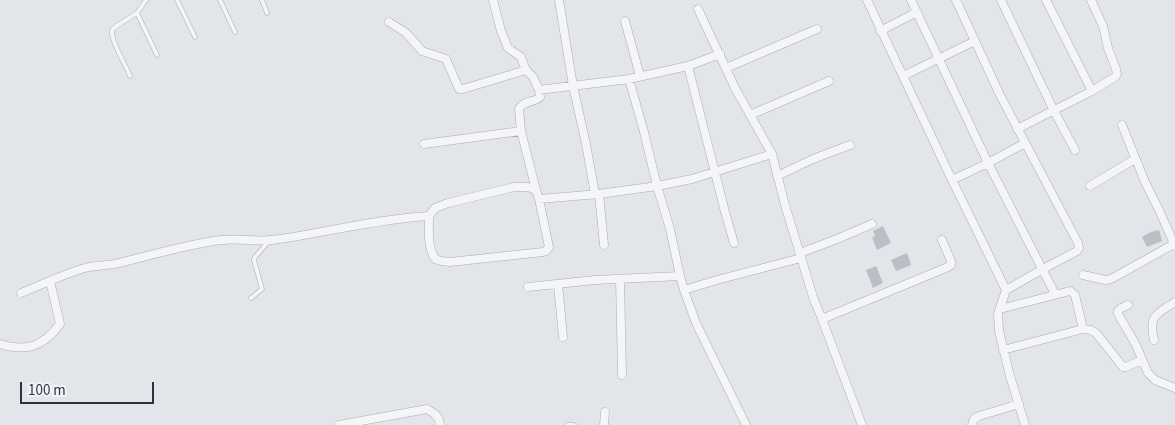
<!DOCTYPE html>
<html>
<head>
<meta charset="utf-8">
<style>
	body { margin:0 }
	#map { position:relative; width:1175px; height:425px; overflow:hidden; background:#e2e5e9; font-family:"Source Sans 3",sans-serif }
	canvas { display:block }
	.scale { position:absolute; left:20px; top:382px; width:134px; height:22px; box-sizing:border-box; border:2px solid #2c323f; border-top:0; padding-left:6px; font-size:15px; line-height:18px; white-space:nowrap; color:#2c323f; -webkit-text-stroke:4px #f2f3f7; paint-order:stroke }
</style>
</head>
<body>
<div id="map">
<canvas width="1175" height="425"></canvas>
<div class="scale">100 m</div>
</div>
<script>
const c = document.querySelector('canvas').getContext('2d');
c.lineJoin = 'round';
function paint(path, color) { c.fillStyle = color; c.fill(path, 'evenodd'); }
function trace(path, color, width, dash) { c.strokeStyle = color; c.lineWidth = width; c.lineCap = dash ? 'butt' : 'round'; c.setLineDash(dash || []); c.stroke(path); }
paint(new Path2D(`
	M883 226 891 243 877 250 872 237 875 236 873 231Z
	M1159 230 1162 241 1147 247 1142 237 1151 232Z
	M907 253 911 265 896 271 891 260Z
	M876 266 883 283 873 288 866 270Z`), '#babec5');
const lane = new Path2D(`
	M177 0 195 37
	M220 0 235 32
	M262 0 267 13
	M137 13 157 55
	M130 76C126 66 113 44 112 34 112 29 112 30 115 27L137 13 146 0
	M251 298 262 289 254 260 255 257 268 242
	M567 425H574`);
const street = new Path2D(`
	M493 0 501 31 508 48 521 57 526 70 533 77 539 90 629 79 688 66 720 54
	M559 0 573 86 586 144 595 194
	M867 0 952 180 1006 290
	M911 0 988 163 1055 294
	M956 0 1000 95 1078 243 1079 248 1077 251 1043 269 1006 290 998 314 999 331 1010 376 1025 425
	M1001 0 1054 111 1075 150
	M1046 0 1092 91
	M698 9 735 88 772 154 785 205 814 300 822 319 862 425
	M625 21 640 76
	M389 22 406 33 422 51 446 59 459 89H463L526 70
	M880 31 917 12
	M688 66 725 212 734 243
	M726 68 817 29
	M903 76 975 41
	M629 79 644 132 657 186 670 229 680 276
	M750 115 829 81
	M1122 125 1145 182 1159 210 1175 246
	M1017 129 1092 91 1115 77 1117 74 1116 69 1108 48 1103 26 1091 0
	M424 144 521 131
	M777 176 813 159 850 145
	M952 180 988 163 1025 143
	M1090 186 1135 159
	M536 190 521 131 519 109C524 100 534 103 540 97L539 90
	M599 194 604 245
	M429 216C429 231 427 245 435 259L441 261 450 262 543 252 546 251 549 247 539 199
	M800 253 837 239 872 224
	M1083 275 1105 280 1111 279 1174 244
	M620 279 622 375
	M558 284 563 337
	M528 287 595 280 680 276 684 290 717 280 801 258
	M684 290 696 323 746 425
	M21 293C42 285 63 274 85 268 96 265 108 266 119 263 153 255 187 244 222 240 239 238 255 242 272 240 325 233 376 219 429 216L435 208 448 203 514 187H528L536 190 539 199 599 194 657 186 692 179 772 154
	M1128 305 1121 308 1118 311V314L1136 345 1148 373 1155 380 1175 388
	M1000 309 1070 291 1075 295 1083 329
	M822 319 948 267 951 265V261L942 240
	M1154 340C1148 315 1157 314 1175 302
	M0 344C27 352 43 347 60 324L50 281
	M1003 350 1083 329 1091 330 1096 333 1123 367H1126L1142 360
	M339 425 427 409C434 413 439 416 440 425
	M604 425 605 412
	M972 425 974 419 979 416 1019 404`);
trace(lane, '#a8acb3', 5);
trace(street, '#a8acb3', 9);
trace(lane, '#f5f5f8', 4);
trace(street, '#f5f5f8', 8);
</script>
</body>
</html>
